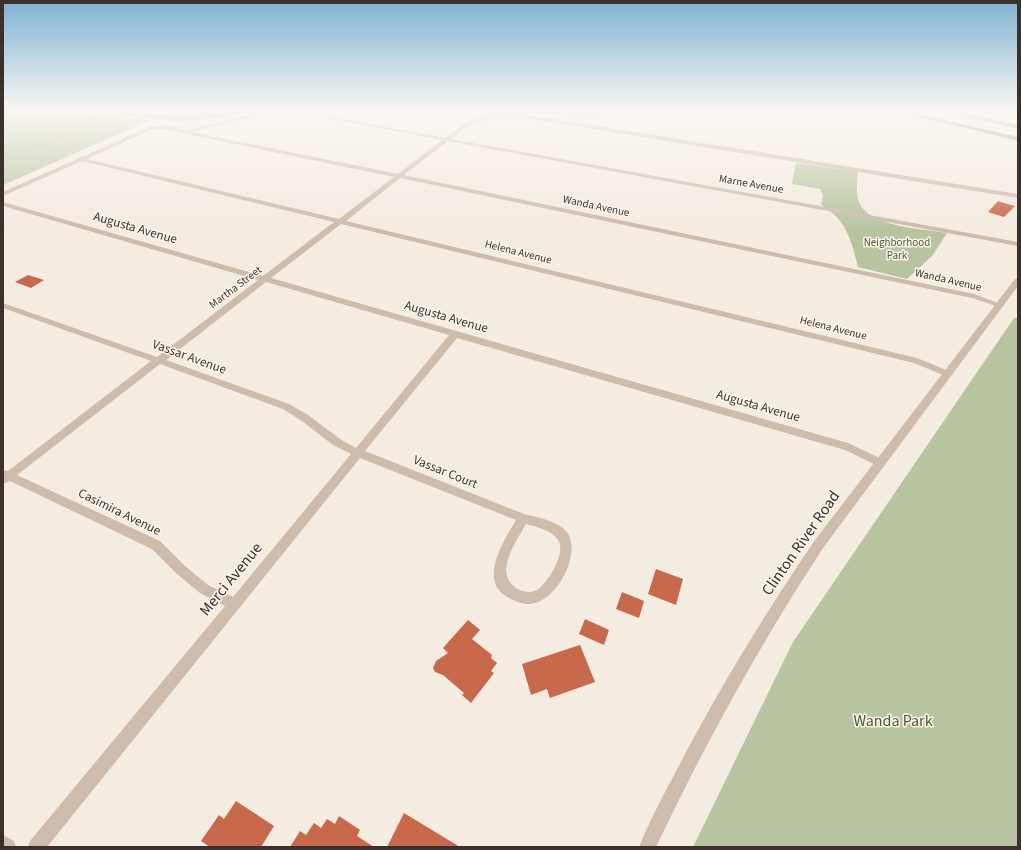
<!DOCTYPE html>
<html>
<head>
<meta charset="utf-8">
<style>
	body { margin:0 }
	#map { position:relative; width:1021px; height:850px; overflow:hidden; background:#f4ebe1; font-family:"Source Sans 3",sans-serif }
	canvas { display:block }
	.frame { position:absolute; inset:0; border:4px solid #3b302b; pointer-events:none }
</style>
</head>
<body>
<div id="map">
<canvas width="1021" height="850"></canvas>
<div class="frame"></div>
</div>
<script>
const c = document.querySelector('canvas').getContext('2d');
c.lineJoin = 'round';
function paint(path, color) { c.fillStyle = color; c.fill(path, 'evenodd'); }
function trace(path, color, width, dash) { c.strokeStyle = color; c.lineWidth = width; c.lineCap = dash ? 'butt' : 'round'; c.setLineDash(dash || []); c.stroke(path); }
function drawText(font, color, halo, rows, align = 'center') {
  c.font = font + ' "Source Sans 3",sans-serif'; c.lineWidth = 3; c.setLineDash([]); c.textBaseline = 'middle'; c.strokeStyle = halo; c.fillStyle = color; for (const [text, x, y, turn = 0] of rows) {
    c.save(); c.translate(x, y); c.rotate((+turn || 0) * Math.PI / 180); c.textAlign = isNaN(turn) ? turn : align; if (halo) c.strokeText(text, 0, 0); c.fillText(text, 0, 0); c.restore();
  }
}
paint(new Path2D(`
	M3 111H68L151 120 3 185Z
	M796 163 858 172C857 182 855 197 861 206 874 227 924 229 947 233L932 256 907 279 858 267C854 251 850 234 840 221 835 214 827 209 821 204L823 196 820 189 792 184Z
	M1014 318H1018V847H693L793 642Z`), '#b8c4a0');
paint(new Path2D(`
	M68 111H122L136 114H174L198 111H255L211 119 182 121Z
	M492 111H615L607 114 583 115Z`), '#7fb0b2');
paint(new Path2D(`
	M998 201 1004 203 1015 206 1004 217 988 212Z
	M28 275 44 280 31 288 15 282Z
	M656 569 683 579 676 605 648 594Z
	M622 592 644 601 639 618 616 609Z
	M585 619 609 630 604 645 579 634Z
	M468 620 480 630 472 639 492 655 491 658 497 663 491 671 494 673 471 703 462 695 464 693 443 675 435 672 433 668 436 661 448 653 443 648Z
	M580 645 595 682 550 698 547 689 531 695 522 664Z
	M236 801 274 826 261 847H210L201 841 219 815 224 819Z
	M404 813 460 847H387Z
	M339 816 360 830 357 836 374 847H290L300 831 306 835 314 823 321 828 327 819 335 824Z`), '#c8694b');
trace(new Path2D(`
	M3 153 34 147 80 131 83 127`), '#b9a596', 1.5, [1, 1]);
paint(new Path2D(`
	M266 111H276L192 132 398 174 442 140 290 111H302L446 138C452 133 459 127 466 123 487 111 513 113 536 116L1018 194V198L524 118C489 115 479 117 451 139L1018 242V246L448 141 404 175 974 294 1003 305 999 307 972 298 400 178 346 221 917 358 951 372 953 374 948 377 914 363 341 224 271 278 848 443 884 460 885 463 884 466 880 467 845 450 457 338 365 451 524 514C537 517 557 521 566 531 583 551 558 598 535 603 526 606 517 602 509 598 477 581 504 541 516 520L360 458 47 847H28L30 841 225 606 200 593 177 574 152 549 10 481 3 484V470L8 471 151 361 3 308V303L157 357 258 280 3 206V202L263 276 334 222 82 161 5 195 3 196V192L147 128 163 125 186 130ZM163 129 394 177 339 219 87 159 150 130ZM266 282 449 335 356 448 340 439 308 415 289 404 166 360ZM160 364 283 409 302 421 333 445 351 454 233 597 208 585 185 566 160 541 17 475ZM526 524C536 527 552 530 558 540 567 552 548 583 537 590 532 593 525 592 520 590 491 576 516 542 526 524Z
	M3 835 14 841 16 847H3Z`), '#cdbbac');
paint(new Path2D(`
	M1015 279H1018V286L823 548C760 644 705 744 656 847H639C652 815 670 783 686 752 725 679 768 609 815 540Z`), '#cdbbac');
paint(new Path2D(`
	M895 111H905L1018 137V141Z
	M944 111H954L1018 125V129Z`), '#a18a7d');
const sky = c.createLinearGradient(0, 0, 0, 230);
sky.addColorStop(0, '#7eb2d2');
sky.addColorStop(0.48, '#faf6f2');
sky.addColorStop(1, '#faf6f200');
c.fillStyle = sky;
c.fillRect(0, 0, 1021, 230);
drawText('11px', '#3b302b', '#fbf5ee', [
	["Marne Avenue",751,185,10],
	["Wanda Avenue",596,207,12],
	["Helena Avenue",518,253,14],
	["Wanda Avenue",948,281,13],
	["Martha Street",236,288,-37],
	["Helena Avenue",833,329,14]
]);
drawText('11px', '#4a5a2e', '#fbf5ee', [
	["Neighborhood",897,244],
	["Park",897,257]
]);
drawText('13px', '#3b302b', '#fbf5ee', [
	["Augusta Avenue",135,229,16],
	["Augusta Avenue",446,318,16],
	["Vassar Avenue",189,358,20],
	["Augusta Avenue",758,407,16],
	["Vassar Court",445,473,22],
	["Casimira Avenue",119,513,26]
]);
drawText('16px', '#3b302b', '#fbf5ee', [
	["Clinton River Road",802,544,-55],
	["Merci Avenue",232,580,-51]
]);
drawText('16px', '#4a5a2e', '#fbf5ee', [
	["Wanda Park",893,722]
]);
</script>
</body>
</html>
